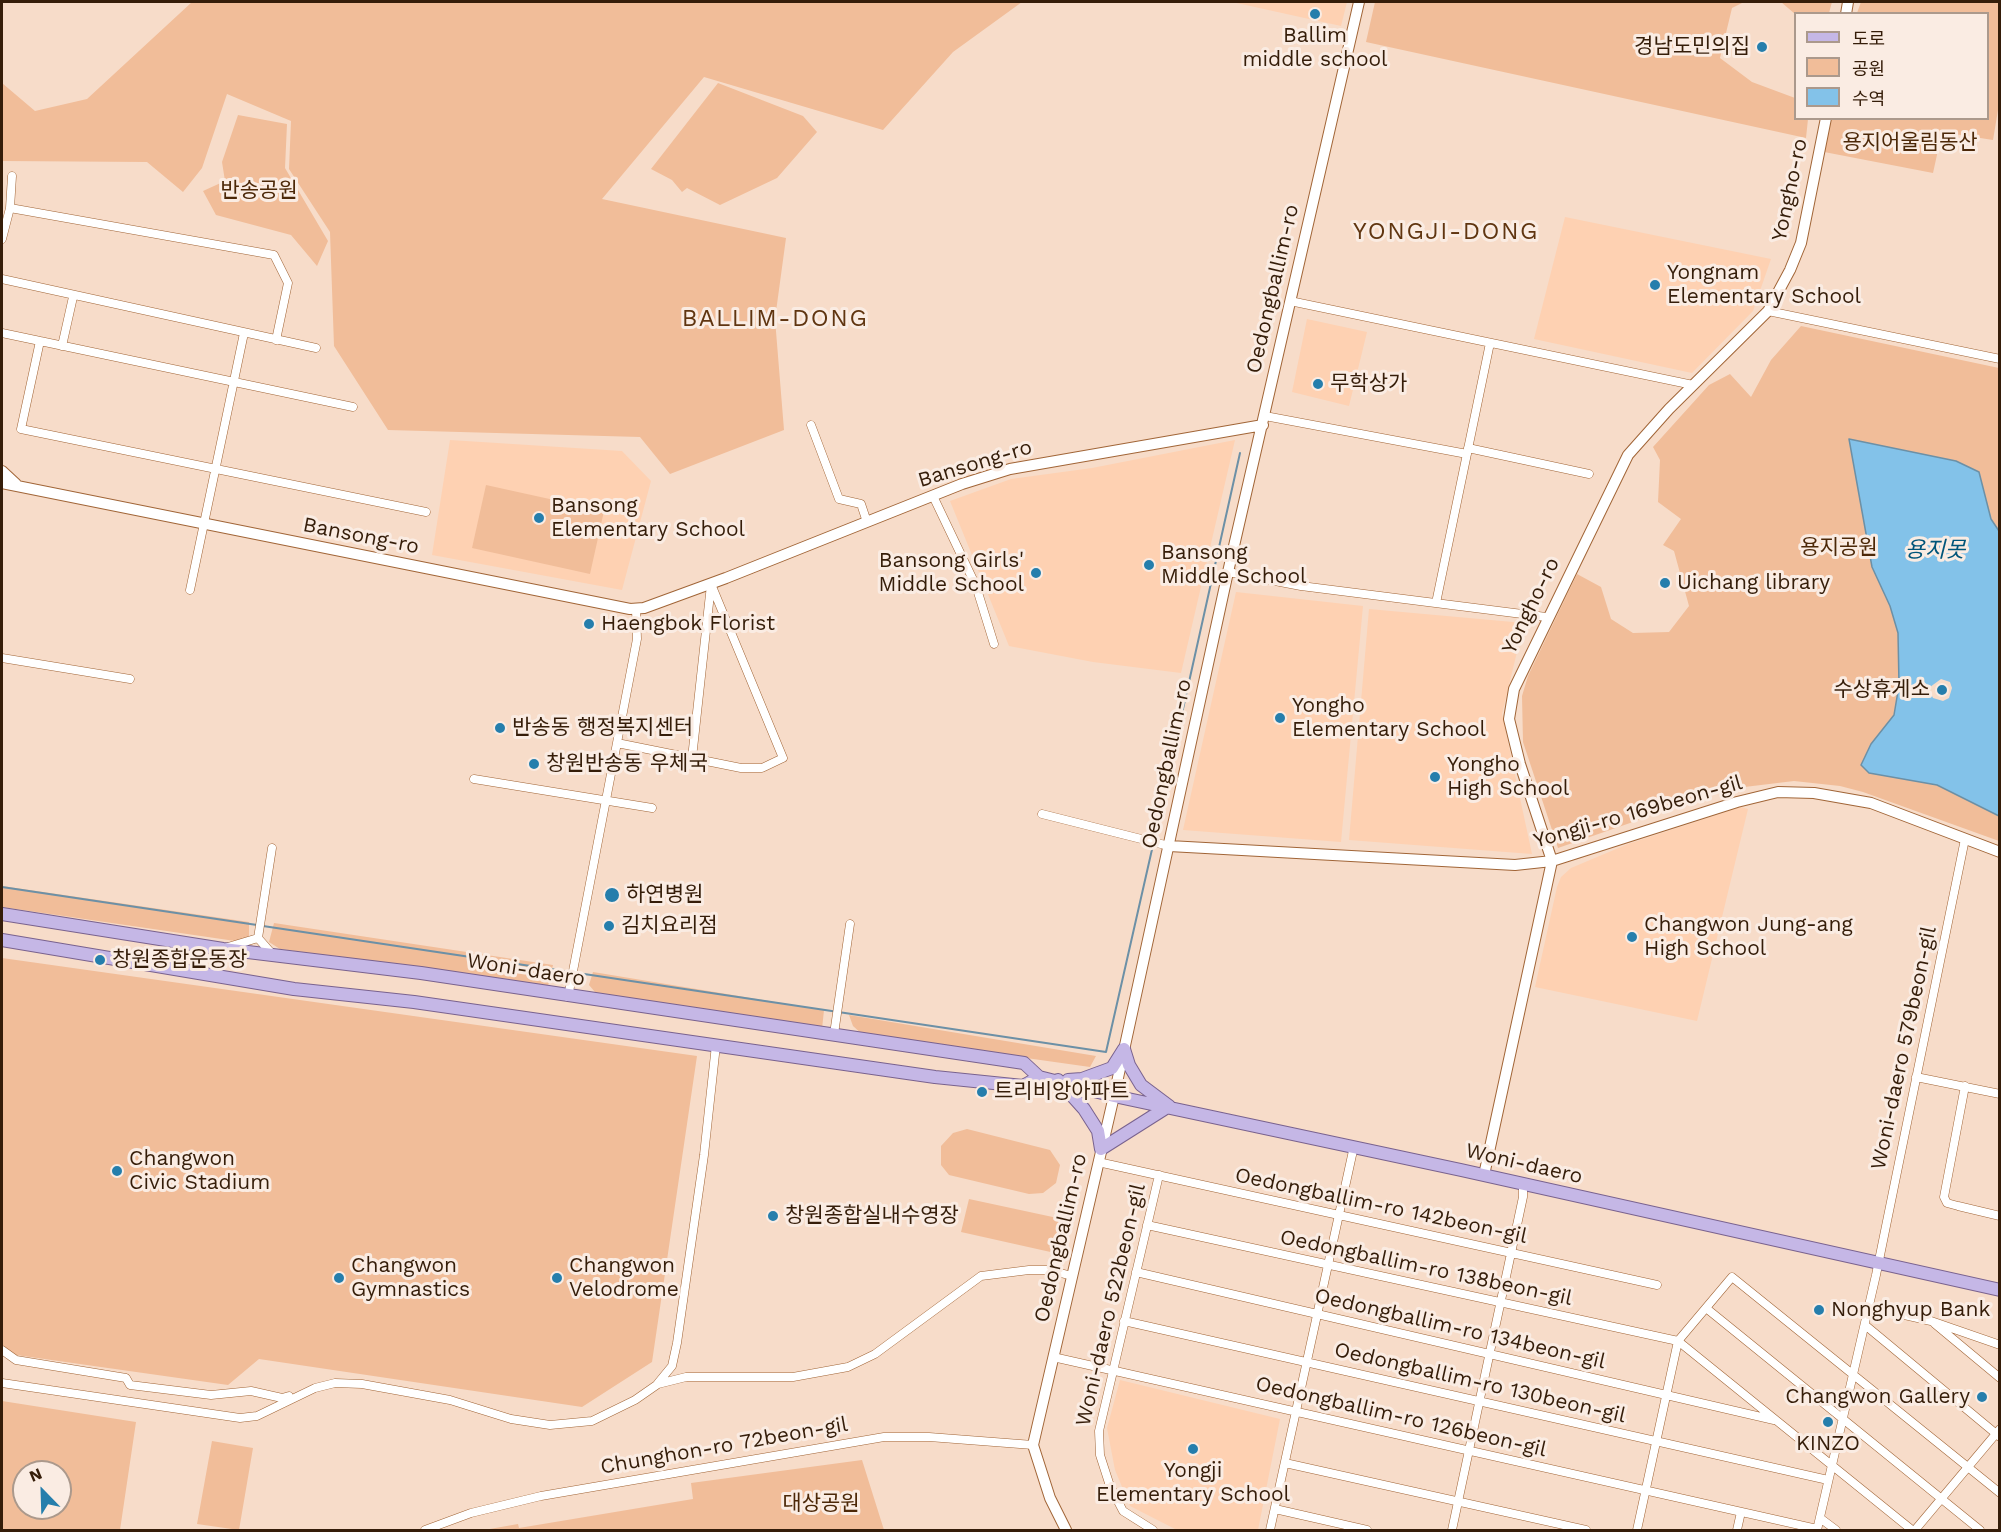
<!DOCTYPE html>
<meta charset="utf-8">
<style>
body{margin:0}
#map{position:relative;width:2001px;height:1532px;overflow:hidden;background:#f7dcc9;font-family:"Work Sans","Noto Sans KR",sans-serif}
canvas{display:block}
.frame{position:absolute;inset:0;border:3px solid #351d09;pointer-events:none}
.legend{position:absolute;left:1794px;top:12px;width:195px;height:108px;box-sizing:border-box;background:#faece3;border:2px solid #ab998c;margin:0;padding:8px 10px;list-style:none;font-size:18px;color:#351d09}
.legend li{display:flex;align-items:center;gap:12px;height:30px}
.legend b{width:30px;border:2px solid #ab998c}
.north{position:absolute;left:12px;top:1460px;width:60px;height:60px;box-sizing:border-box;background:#faece3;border:2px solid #ab998c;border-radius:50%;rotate:337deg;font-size:16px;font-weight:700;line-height:24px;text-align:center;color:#351d09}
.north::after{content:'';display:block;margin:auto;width:21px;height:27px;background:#257eac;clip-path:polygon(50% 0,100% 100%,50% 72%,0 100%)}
</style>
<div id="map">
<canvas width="2001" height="1532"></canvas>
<div class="frame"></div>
<ul class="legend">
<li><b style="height:8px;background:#c5b7e6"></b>도로</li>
<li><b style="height:16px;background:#f1bd99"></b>공원</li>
<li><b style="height:16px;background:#83c2e9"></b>수역</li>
</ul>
<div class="north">N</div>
</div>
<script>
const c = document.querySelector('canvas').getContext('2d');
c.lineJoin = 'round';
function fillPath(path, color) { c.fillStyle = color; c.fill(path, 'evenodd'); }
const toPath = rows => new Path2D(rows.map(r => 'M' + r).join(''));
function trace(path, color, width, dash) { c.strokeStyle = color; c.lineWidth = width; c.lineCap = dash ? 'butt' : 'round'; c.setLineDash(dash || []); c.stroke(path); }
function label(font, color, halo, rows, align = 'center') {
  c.font = font + ' "Work Sans","Noto Sans KR",sans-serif'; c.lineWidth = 6; c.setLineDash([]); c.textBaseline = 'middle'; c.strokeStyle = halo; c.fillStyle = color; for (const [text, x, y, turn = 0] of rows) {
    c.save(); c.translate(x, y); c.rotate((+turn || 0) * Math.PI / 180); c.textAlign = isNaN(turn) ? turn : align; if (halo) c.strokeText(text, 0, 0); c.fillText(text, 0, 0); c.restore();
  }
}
fillPath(toPath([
 [1232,2,1347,2,1341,26],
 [1565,217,1771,259,1753,311,1692,373,1534,339],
 [1307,319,1367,332,1349,406,1292,392],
 [450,440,622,451,651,481,622,590,432,555],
 [1235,440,1181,673,1093,662,1009,646,950,501,1011,479,1092,468],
 [1236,592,1363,606,1341,842,1183,830],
 [1369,609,1524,623,1502,714,1532,854,1349,840],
 [1741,807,1748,809,1697,1021,1535,987,1557,887,1561,877,1571,868,1628,844],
 [1120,1380,1280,1419,1258,1530,1177,1530,1130,1506,1115,1470,1107,1428]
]), '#fed1b2');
fillPath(toPath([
 [192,2,1022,2,953,52,883,130,704,77,602,199,786,238,775,319,784,430,670,474,640,437,388,430,334,346,330,232,289,169,291,121,227,94,202,168,183,192,147,162,2,161,2,83,35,111,87,99],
 [1375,2,1744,2,1732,8,1720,58,1752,82,1795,98,1796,118,1808,119,1806,138,1366,42],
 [1781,2,1832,2,1829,13,1795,14],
 [1861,2,1999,2,1999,104,1993,140,1942,132,1933,173,1819,151,1828,119,1988,118,1988,14,1857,13],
 [718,83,803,116,817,132,777,178,720,205,687,188,682,192,672,180,651,169],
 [238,115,287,124,285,168,328,241,317,266,291,235,216,215,203,191,225,181,222,162],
 [1801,326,1999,368,1999,841,1863,792,1840,786,1794,781,1728,789,1558,848,1523,742,1522,696,1528,676,1577,574,1601,587,1611,619,1633,633,1669,632,1689,606,1674,551,1663,545,1681,519,1658,502,1660,460,1653,447,1709,385,1730,374,1751,397,1771,360],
 [486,485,604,511,590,574,472,548],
 [2,886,249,922,249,936,242,942,2,907],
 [274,923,553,965,548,986,280,949,269,942],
 [2,958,697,1056,652,1362,582,1407,259,1359,228,1385,2,1353],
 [593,972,824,1010,822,1029,600,998,589,985],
 [849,1015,1096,1056,1090,1067,863,1035,853,1026],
 [967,1129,1050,1150,1060,1165,1056,1183,1043,1193,1029,1194,949,1175,941,1165,941,1146,953,1133],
 [969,1199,1062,1219,1055,1253,961,1232],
 [2,1401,136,1422,120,1530,2,1530],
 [24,1472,60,1472,60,1508,24,1508],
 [212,1441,253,1448,239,1530,197,1524],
 [862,1460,884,1530,484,1530,518,1524,519,1528,693,1499,691,1483]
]), '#f1bd99');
const water = toPath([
 [1849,439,1956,461,1979,472,1991,519,1999,531,1999,816,1937,785,1869,773,1861,765,1871,744,1894,715,1899,685,1898,633,1890,606,1872,567,1849,439]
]);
fillPath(water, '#83c2e9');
trace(water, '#6c90a6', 1.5);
fillPath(toPath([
 [1941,679,1950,682,1952,688,1949,698,1943,701,1933,698,1930,692,1898,690,1899,685,1930,687]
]), '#f7dcc9');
trace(toPath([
 [1154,839,1240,453],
 [2,887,257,925],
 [263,926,1106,1052,1153,845]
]), '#6c90a6', 2);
const street = toPath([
 [12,176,10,208,274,255,288,283,276,340],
 [2,239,10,208],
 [2,279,316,348],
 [1290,301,1693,385],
 [1768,311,2000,359],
 [2,333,353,407],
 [40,341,21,429,426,512],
 [62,346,73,297],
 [1265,416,1467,454],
 [811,425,839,499,861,504,867,522],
 [1468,448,1589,474],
 [933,496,976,586,994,644],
 [1228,572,1301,586,1546,617],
 [190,590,244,333],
 [1436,603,1490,343],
 [2,658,130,679],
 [617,743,741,768,762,768,783,758,711,584],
 [692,758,711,585],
 [474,779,652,808],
 [1042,814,1169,846],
 [272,848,258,938,272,954],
 [228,947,258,938],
 [568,997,637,639,636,609],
 [834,1034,850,924],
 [1916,1077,2000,1094],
 [1965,1086,1944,1197,1947,1203,1958,1206,2000,1216],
 [1098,1162,1657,1285],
 [1147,1225,1678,1341,1912,1530],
 [1136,1272,1774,1420],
 [1869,1307,1931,1321,2000,1345],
 [1706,1308,1980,1530],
 [1124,1321,1828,1480],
 [1935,1324,2000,1378],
 [1865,1325,2000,1437],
 [2,1350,16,1360,126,1378,130,1385,211,1395,251,1391,282,1398,289,1396],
 [1053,1357,1817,1529],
 [2,1383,240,1418,257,1416,315,1388,335,1383,362,1384,450,1400,511,1419,550,1425,592,1421,635,1400,658,1384,686,1377,793,1377,848,1367,875,1354,981,1276,1029,1270,1049,1270,1072,1276],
 [658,1383,672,1366,677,1343,704,1155,716,1045],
 [1285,1463,1586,1530],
 [1275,1509,1367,1530],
 [1820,1518,1836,1530],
 [425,1530,471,1513,541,1496,884,1437,929,1437,1033,1445],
 [1153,1530,1123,1511,1110,1486,1100,1455,1099,1431,1159,1175],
 [1270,1530,1354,1146],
 [1452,1530,1523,1197,1523,1183],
 [1637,1530,1678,1341,1732,1277,2000,1493],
 [1737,1530,1741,1512],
 [1817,1530,1876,1275,1965,839],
 [1915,1530,2000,1429]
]);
const secondary = toPath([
 [1846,14,1848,2],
 [2,471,16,484],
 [2,483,630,609,644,608,726,578,962,484,1010,469,1263,425],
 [1169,846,1515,865,1552,861,1737,802,1778,792,1814,793,1871,803,2000,852],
 [1484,1175,1552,861,1520,764,1509,719,1514,689,1628,455,1669,409,1768,311,1790,270,1801,243,1826,118],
 [1066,1530,1050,1498,1033,1445,1114,1096,1228,572,1359,2]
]);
const primary = toPath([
 [2,914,223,949,421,973,1024,1063,1039,1077,1114,1096,1461,1170,2000,1290],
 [2,940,294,989,414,1002,935,1077,1023,1086,1039,1077],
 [1058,1080,1084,1109,1098,1131,1101,1149,1169,1106,1141,1085,1129,1065,1124,1049],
 [1068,1080,1082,1079,1112,1068,1124,1049]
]);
trace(street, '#a16537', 9);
trace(secondary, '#a16537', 12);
trace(primary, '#79628e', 14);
trace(street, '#fff', 8);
trace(secondary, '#fff', 10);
trace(primary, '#c5b7e6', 12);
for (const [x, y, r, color] of [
 [1315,14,6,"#257eac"],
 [1762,47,6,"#257eac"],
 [1655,285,6,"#257eac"],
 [1318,384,6,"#257eac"],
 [539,518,6,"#257eac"],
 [1149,565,6,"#257eac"],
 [1036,573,6,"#257eac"],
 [1665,583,6,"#257eac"],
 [589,624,6,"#257eac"],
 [1942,690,6,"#257eac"],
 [1280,718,6,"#257eac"],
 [500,728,6,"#257eac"],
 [534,764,6,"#257eac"],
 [1435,777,6,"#257eac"],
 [612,895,8,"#257eac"],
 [609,926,6,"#257eac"],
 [1632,937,6,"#257eac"],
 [100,960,6,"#257eac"],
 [982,1092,6,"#257eac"],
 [117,1171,6,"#257eac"],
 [773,1216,6,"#257eac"],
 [339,1278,6,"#257eac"],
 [557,1278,6,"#257eac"],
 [1819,1310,6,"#257eac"],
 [1982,1397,6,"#257eac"],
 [1828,1422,6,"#257eac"],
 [1193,1449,6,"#257eac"]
]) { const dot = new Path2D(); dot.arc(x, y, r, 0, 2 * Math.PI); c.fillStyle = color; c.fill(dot); trace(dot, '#faece3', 2); }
label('21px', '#351d09', '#faece3', [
 ["Ballim",1315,36,"center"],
 ["middle school",1315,60,"center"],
 ["경남도민의집",1750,47,"right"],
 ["Yongnam",1667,273],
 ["Elementary School",1667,297],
 ["무학상가",1330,384],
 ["Bansong",551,506],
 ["Elementary School",551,530],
 ["Bansong",1161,553],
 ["Middle School",1161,577],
 ["Bansong Girls'",1024,561,"right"],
 ["Middle School",1024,585,"right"],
 ["Uichang library",1677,583],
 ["Haengbok Florist",601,624],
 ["수상휴게소",1930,690,"right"],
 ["Yongho",1292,706],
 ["Elementary School",1292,730],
 ["반송동 행정복지센터",512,728],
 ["창원반송동 우체국",546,764],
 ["Yongho",1447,765],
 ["High School",1447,789],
 ["하연병원",626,895],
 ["Changwon Jung-ang",1644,925],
 ["High School",1644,949],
 ["김치요리점",621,926],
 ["창원종합운동장",112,960],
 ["트리비앙아파트",994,1092],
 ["Changwon",129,1159],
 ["Civic Stadium",129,1183],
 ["창원종합실내수영장",785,1216],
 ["Changwon",351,1266],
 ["Gymnastics",351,1290],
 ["Changwon",569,1266],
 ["Velodrome",569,1290],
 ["Nonghyup Bank",1831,1310],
 ["Changwon Gallery",1970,1397,"right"],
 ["KINZO",1828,1444,"center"],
 ["Yongji",1193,1471,"center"],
 ["Elementary School",1193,1495,"center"]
], 'left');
label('21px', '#4c2808', '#faece3', [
 ["용지어울림동산",1910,143],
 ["반송공원",259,191],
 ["용지공원",1839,548],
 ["대상공원",821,1504]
]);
label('21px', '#351d09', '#faece3', [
 ["Yongho-ro",1790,190,-78],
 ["Oedongballim-ro",1273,289,-77],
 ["Bansong-ro",975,464,-17],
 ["Bansong-ro",361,536,11],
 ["Yongho-ro",1531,606,-64],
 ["Oedongballim-ro",1167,764,-78],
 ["Yongji-ro 169beon-gil",1638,812,-16],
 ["Woni-daero",526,970,9],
 ["Woni-daero 579beon-gil",1904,1048,-78],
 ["Woni-daero",1524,1164,13],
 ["Oedongballim-ro 142beon-gil",1381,1206,12],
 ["Oedongballim-ro",1061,1238,-77],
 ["Oedongballim-ro 138beon-gil",1426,1268,12],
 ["Woni-daero 522beon-gil",1111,1305,-77],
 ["Oedongballim-ro 134beon-gil",1460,1329,13],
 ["Oedongballim-ro 130beon-gil",1480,1383,13],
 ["Oedongballim-ro 126beon-gil",1401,1417,13],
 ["Chunghon-ro 72beon-gil",724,1446,-10]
]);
label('italic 22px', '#00557a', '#faece3', [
 ["용지못",1935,551]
]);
c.letterSpacing = '1.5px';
label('24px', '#603510', '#faece3', [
 ["YONGJI-DONG",1446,232],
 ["BALLIM-DONG",775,319]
]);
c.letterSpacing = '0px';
</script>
